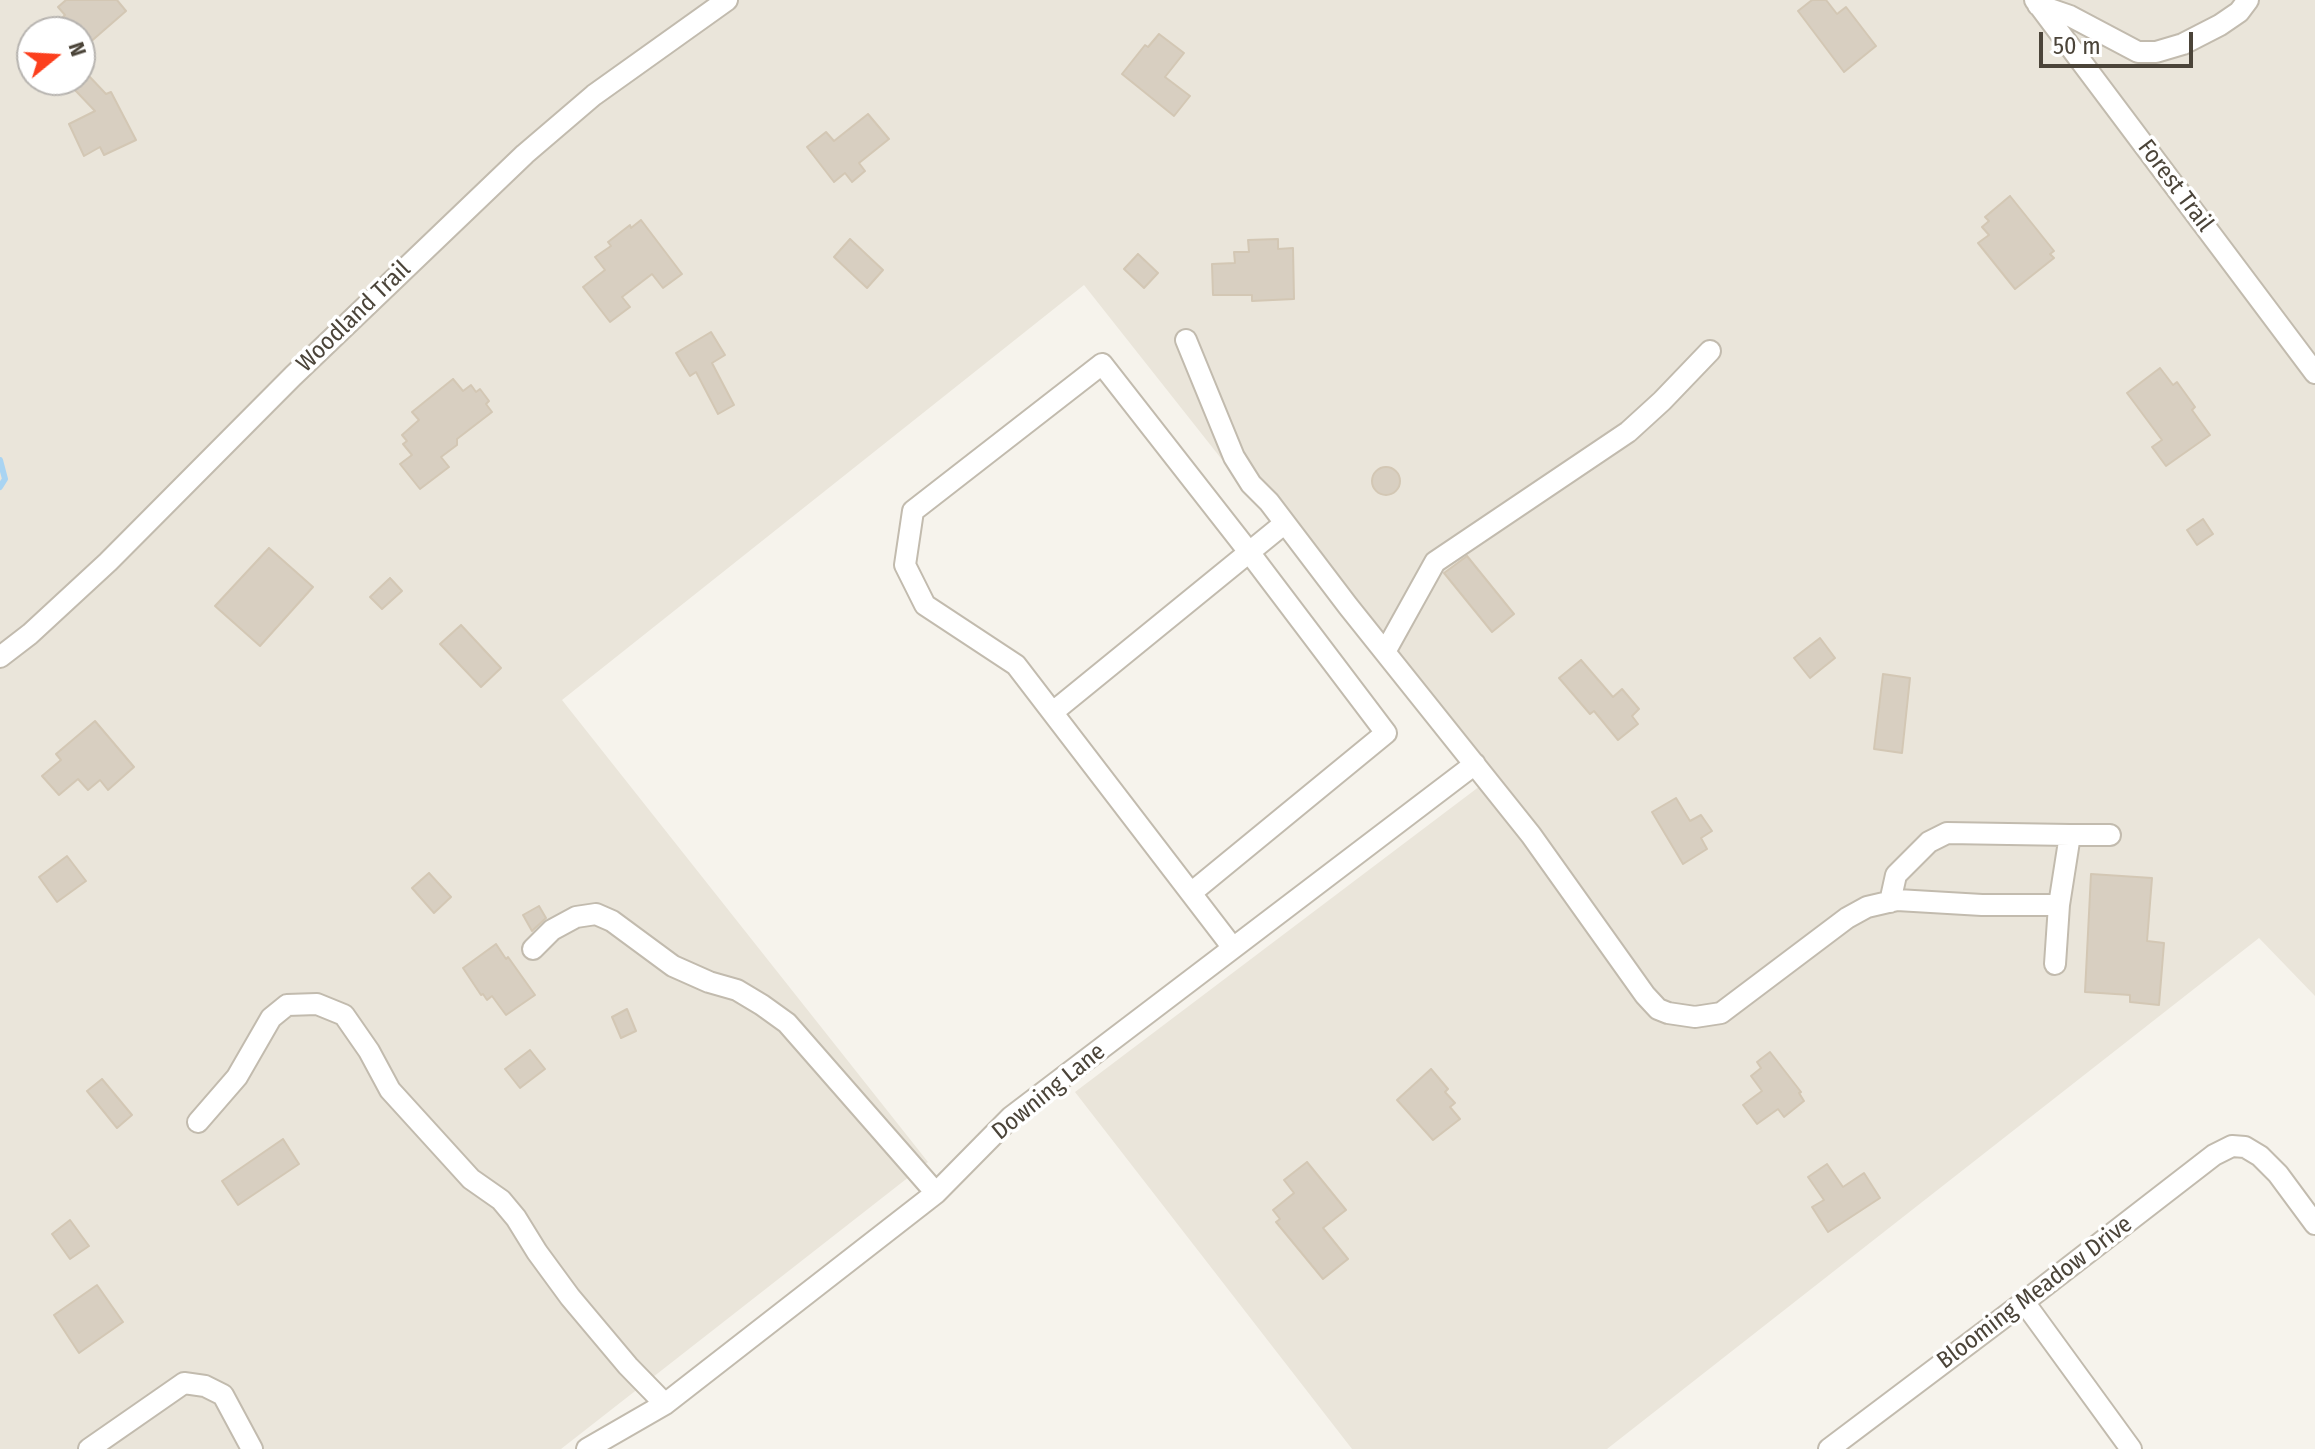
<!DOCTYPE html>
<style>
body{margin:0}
#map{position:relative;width:2315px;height:1449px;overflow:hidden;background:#f6f3ec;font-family:"Fira Sans Condensed",sans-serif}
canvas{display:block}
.north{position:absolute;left:16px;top:16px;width:80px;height:80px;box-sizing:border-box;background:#fff;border:2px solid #b7b4b0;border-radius:50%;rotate:72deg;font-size:22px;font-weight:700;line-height:32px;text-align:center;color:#4b4439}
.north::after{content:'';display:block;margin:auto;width:28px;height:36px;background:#fc3f1d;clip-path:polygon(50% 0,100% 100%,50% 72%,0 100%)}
.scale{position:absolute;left:2039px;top:32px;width:154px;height:36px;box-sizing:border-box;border:4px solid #4b4439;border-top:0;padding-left:10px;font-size:24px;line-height:28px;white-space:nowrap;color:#4b4439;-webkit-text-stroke:6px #fff;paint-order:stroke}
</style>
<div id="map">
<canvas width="2315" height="1449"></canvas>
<div class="north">N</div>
<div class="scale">50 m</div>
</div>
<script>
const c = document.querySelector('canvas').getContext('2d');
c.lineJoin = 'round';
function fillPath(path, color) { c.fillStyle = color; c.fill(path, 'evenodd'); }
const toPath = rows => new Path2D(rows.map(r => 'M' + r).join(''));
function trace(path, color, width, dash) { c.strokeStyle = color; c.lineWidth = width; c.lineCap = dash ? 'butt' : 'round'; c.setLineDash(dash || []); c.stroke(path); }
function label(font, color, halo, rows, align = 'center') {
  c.font = font + ' "Fira Sans Condensed",sans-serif'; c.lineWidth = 7; c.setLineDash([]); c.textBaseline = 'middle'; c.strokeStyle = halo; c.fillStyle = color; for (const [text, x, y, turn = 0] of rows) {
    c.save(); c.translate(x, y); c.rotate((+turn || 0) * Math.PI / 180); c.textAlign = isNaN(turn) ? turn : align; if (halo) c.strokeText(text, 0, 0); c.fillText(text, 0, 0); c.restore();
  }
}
fillPath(toPath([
 [0,0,2315,0,2315,996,2259,938,1607,1449,1352,1449,1075,1092,1480,786,1084,285,562,700,928,1162,561,1449,0,1449],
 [32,32,80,32,80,80,32,80]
]), '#eae5da');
trace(toPath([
 [0,460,5,479,0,487]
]), '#a9d4f2', 6);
const building = toPath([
 [66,0,117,0,126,11,80,51,80,32,65,32,57,23,65,15,58,7,66,0],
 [1812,0,1826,0,1837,14,1846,7,1876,46,1844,72,1798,11,1812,0],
 [1159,34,1184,53,1165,77,1190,96,1174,116,1122,74,1145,45,1148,47,1159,34],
 [88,75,106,94,111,92,136,140,104,155,100,147,84,156,69,124,95,111,74,89,88,75],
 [868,114,889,139,859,163,865,171,852,182,845,173,834,182,807,147,826,132,834,141,868,114],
 [2010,196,2054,251,2050,254,2054,258,2015,289,1978,243,1989,235,1982,227,1989,221,1985,217,2010,196],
 [641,220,682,274,663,288,652,274,622,297,630,307,610,322,583,287,605,270,595,257,611,246,608,242,630,225,631,228,641,220],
 [850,239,883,270,867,288,834,257,850,239],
 [1278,239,1278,249,1293,248,1294,299,1252,301,1252,295,1213,295,1212,264,1235,263,1234,252,1249,252,1248,240,1278,239],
 [1138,254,1158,273,1144,288,1124,269,1138,254],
 [711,332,725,355,712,363,734,405,718,414,696,372,690,376,676,353,711,332],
 [2160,368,2173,385,2177,382,2195,407,2192,410,2210,435,2166,466,2152,447,2162,440,2127,393,2160,368],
 [453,379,463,391,471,385,476,392,480,389,489,401,486,404,492,412,457,439,457,445,441,457,449,467,420,489,400,464,412,455,403,444,407,441,402,435,419,420,412,412,453,379],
 '1372 481a14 14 0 1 1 28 0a14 14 0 1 1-28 0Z',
 [2203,519,2213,534,2197,545,2187,530,2203,519],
 [269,548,313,587,260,646,215,606,269,548],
 [1467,556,1514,614,1492,632,1444,573,1467,556],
 [390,578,402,591,382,609,370,597,390,578],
 [461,625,501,668,481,687,440,644,461,625],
 [1820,638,1835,658,1810,678,1794,658,1820,638],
 [1581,660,1613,697,1622,689,1639,709,1632,716,1638,724,1618,740,1594,711,1590,714,1559,678,1581,660],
 [1883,674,1910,678,1902,753,1874,749,1883,674],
 [95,721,134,767,108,790,100,780,88,790,78,779,59,795,42,776,61,760,56,754,95,721],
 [1676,798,1690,821,1701,815,1712,831,1701,838,1707,849,1683,864,1652,812,1676,798],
 [67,856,86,881,57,902,39,877,67,856],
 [429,873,451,897,434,913,412,888,429,873],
 [2091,874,2152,878,2147,941,2164,943,2159,1005,2130,1002,2130,995,2085,992,2091,874],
 [539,906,546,918,532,931,523,915,539,906],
 [496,944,506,959,508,957,535,995,506,1015,492,996,487,1000,483,994,481,995,463,968,496,944],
 [627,1009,636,1031,621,1038,612,1017,627,1009],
 [530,1050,545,1069,520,1088,505,1069,530,1050],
 [1770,1052,1801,1092,1799,1093,1804,1101,1784,1117,1778,1109,1757,1124,1743,1105,1762,1091,1751,1076,1761,1068,1757,1062,1770,1052],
 [1431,1069,1448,1089,1445,1092,1455,1103,1450,1107,1460,1119,1433,1140,1397,1100,1431,1069],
 [102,1079,132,1115,117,1128,87,1091,102,1079],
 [283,1139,299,1164,238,1205,222,1181,283,1139],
 [1307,1162,1346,1210,1323,1228,1348,1259,1323,1279,1276,1222,1280,1219,1273,1210,1294,1193,1284,1180,1307,1162],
 [1827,1164,1843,1187,1864,1173,1880,1198,1828,1232,1812,1207,1824,1200,1808,1177,1827,1164],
 [70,1220,89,1246,70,1259,52,1234,70,1220],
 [97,1285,123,1322,79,1353,54,1315,97,1285]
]);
fillPath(building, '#d8cfc1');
trace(building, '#d3c7b4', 2);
const minor = toPath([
 [2035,0,2315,373],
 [2038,5,2070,16,2138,52,2156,52,2183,44,2220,25,2239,12,2248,0],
 [1186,340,1234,457,1251,484,1269,502,1348,606,1531,835,1645,995,1658,1009,1668,1013,1695,1017,1721,1013,1847,918,1867,907,1897,900,1982,905,2059,905,2070,835,1947,833,1929,842,1896,875,1890,902],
 [1385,652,1435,562,1628,432,1662,401,1710,351],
 [0,657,30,634,108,562,293,376,525,154,594,95,727,0],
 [1053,712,1285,523],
 [2070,835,2110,835],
 [1191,893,1386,733,1249,552,1102,364,913,511,905,565,925,605,1016,665,1233,948],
 [533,949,552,930,576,917,596,914,612,921,673,966,709,982,737,990,762,1005,787,1023,936,1193],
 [2055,964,2059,905],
 [198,1122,237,1077,271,1018,287,1005,317,1004,344,1015,369,1051,390,1090,471,1179,501,1200,516,1218,537,1252,570,1297,628,1366,665,1404],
 [2024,1302,2131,1449],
 [89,1449,184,1383,205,1386,223,1395,252,1449],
 [587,1449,665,1404,936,1193,1011,1117,1475,764],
 [1829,1449,2024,1302,2214,1155,2232,1146,2245,1147,2260,1156,2278,1174,2315,1224]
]);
trace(minor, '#c2bbae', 24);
trace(minor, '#fff', 20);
label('24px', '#4b4439', '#fff', [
 ["Forest Trail",2175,186,53],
 ["Woodland Trail",354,317,-44],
 ["Downing Lane",1049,1092,-39],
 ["Blooming Meadow Drive",2035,1293,-37]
]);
</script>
